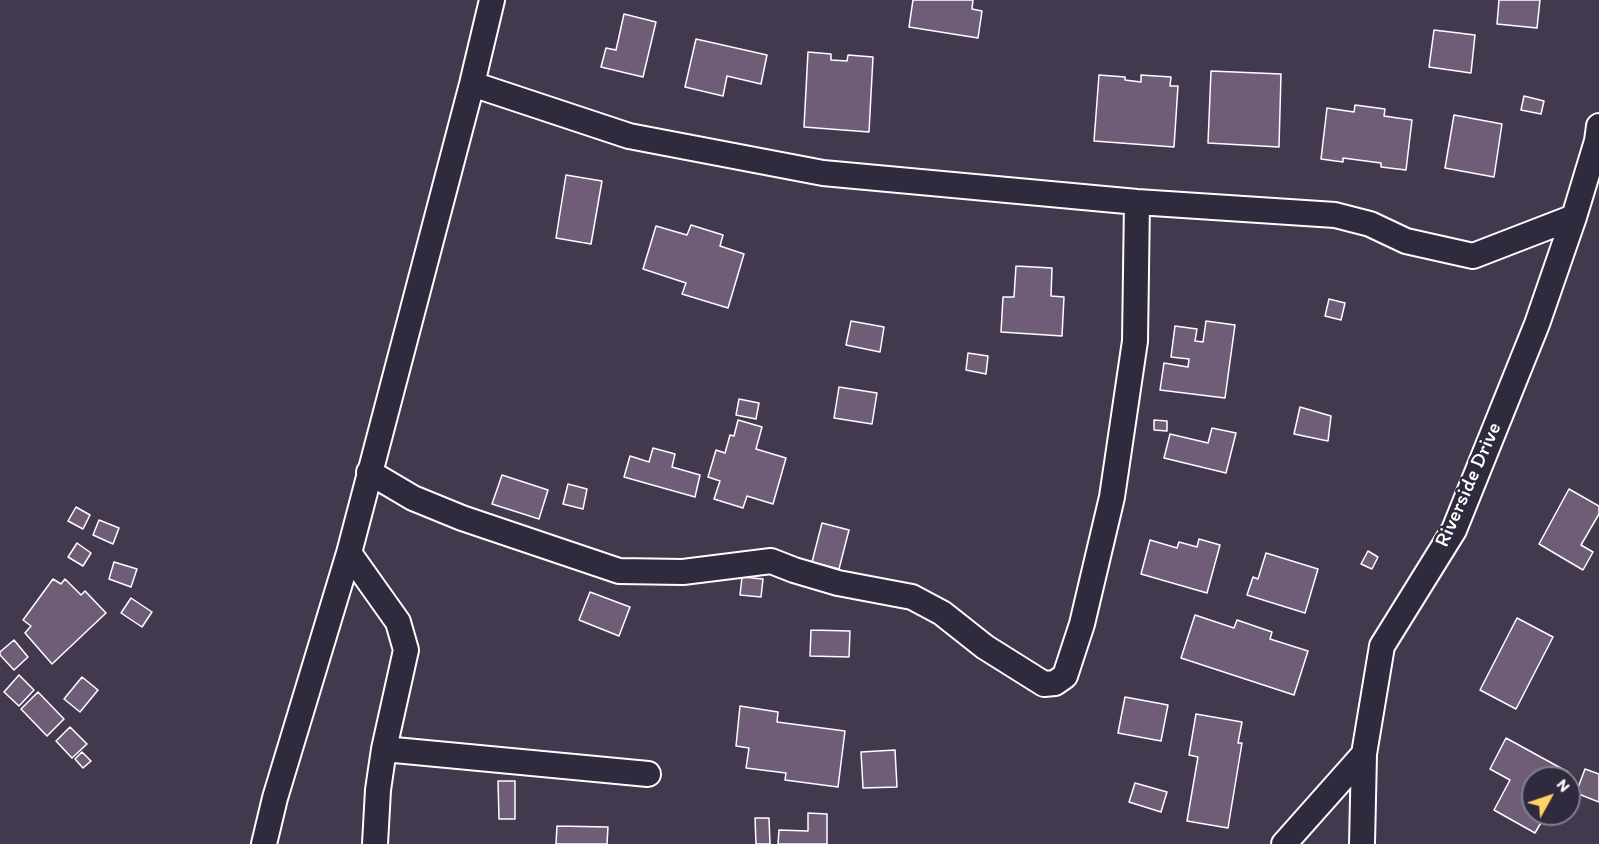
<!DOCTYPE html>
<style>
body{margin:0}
#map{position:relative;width:1599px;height:844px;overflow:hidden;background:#42394e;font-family:Itim,sans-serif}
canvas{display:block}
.north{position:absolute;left:1521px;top:766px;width:60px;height:60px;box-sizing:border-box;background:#2f2a3d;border:2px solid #827f8b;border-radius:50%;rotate:50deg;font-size:16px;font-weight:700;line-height:24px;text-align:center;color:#fff}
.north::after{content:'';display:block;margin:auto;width:21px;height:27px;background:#ffd166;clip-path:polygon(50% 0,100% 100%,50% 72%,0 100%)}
</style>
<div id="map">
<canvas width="1599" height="844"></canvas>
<div class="north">N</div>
</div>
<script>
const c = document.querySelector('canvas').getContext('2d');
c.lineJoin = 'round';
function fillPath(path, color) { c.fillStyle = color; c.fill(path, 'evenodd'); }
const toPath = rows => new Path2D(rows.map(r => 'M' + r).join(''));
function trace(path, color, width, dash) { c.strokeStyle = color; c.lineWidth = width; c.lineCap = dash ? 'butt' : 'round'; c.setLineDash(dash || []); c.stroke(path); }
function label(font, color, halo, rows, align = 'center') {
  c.font = font + ' Itim,sans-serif'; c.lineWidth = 5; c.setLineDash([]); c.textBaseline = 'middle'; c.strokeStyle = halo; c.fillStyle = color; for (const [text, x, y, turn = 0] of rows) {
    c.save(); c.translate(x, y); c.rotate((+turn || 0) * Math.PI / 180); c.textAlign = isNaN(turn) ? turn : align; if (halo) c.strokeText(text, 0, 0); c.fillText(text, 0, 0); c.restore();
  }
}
const building = toPath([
 [913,0,973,0,972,9,982,11,978,38,909,27,913,0],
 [1499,0,1540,0,1537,28,1497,24,1499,0],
 [624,14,656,22,643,77,601,67,606,48,616,50,624,14],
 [1434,30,1475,35,1471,73,1429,67,1434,30],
 [696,39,767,55,761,84,727,76,723,96,685,87,696,39],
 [808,52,831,54,831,60,847,61,848,55,873,57,869,132,804,127,808,52],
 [1211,71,1281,74,1279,147,1208,143,1211,71],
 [1099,75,1125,77,1125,80,1141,82,1141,75,1171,77,1170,86,1178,86,1174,147,1094,141,1099,75],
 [1524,96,1544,101,1541,114,1521,110,1524,96],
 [1355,105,1385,109,1384,116,1412,120,1406,170,1381,167,1381,163,1343,158,1343,162,1321,159,1327,108,1354,112,1355,105],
 [1454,115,1502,124,1494,177,1445,168,1454,115],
 [566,175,602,181,591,244,556,238,566,175],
 [691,225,723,235,720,246,744,254,728,308,682,294,686,283,643,269,656,226,687,235,691,225],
 [1016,266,1052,268,1051,296,1064,297,1062,336,1001,332,1003,297,1014,297,1016,266],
 [1329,299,1345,303,1341,320,1325,316,1329,299],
 [851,321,884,327,880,352,846,345,851,321],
 [1206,321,1235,325,1225,398,1160,390,1164,363,1188,367,1189,359,1171,357,1175,326,1197,329,1195,341,1203,342,1206,321],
 [968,353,988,356,986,374,966,370,968,353],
 [839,387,877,393,872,424,834,418,839,387],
 [739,399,759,403,756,419,736,415,739,399],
 [1300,407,1331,416,1328,441,1294,434,1300,407],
 [738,420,762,427,756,449,786,458,773,504,747,496,743,508,714,499,720,481,708,477,716,450,725,453,730,435,734,436,738,420],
 [1154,420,1167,421,1167,431,1154,430,1154,420],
 [1212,428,1236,433,1226,473,1164,458,1170,434,1208,443,1212,428],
 [653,448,675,454,672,467,700,475,695,497,624,477,630,456,649,462,653,448],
 [502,475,548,490,539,519,492,504,502,475],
 [568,484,587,489,583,509,563,504,568,484],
 [1569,489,1599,506,1599,514,1581,545,1593,552,1583,570,1539,544,1569,489],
 [76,507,90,515,83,529,68,521,76,507],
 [99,520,119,528,113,544,93,535,99,520],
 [822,523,849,530,839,569,812,562,822,523],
 [1199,539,1220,545,1207,593,1141,574,1150,540,1177,548,1179,542,1197,547,1199,539],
 [77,543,91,553,83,566,68,557,77,543],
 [1368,551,1378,557,1372,569,1361,564,1368,551],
 [1266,553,1318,569,1305,613,1247,595,1253,577,1258,579,1266,553],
 [114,562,137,569,131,587,109,579,114,562],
 [742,577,763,579,761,597,740,595,742,577],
 [53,579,61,584,65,579,81,595,85,591,106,613,52,664,25,633,31,626,23,620,53,579],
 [590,592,630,607,619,636,579,620,590,592],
 [131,598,152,612,142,627,121,613,131,598],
 [1195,615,1234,628,1237,620,1272,632,1270,639,1308,651,1294,695,1181,658,1195,615],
 [1517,618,1553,637,1516,709,1480,690,1517,618],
 [811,630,850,631,849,657,810,656,811,630],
 [14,640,28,657,14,670,0,655,0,652,14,640],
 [19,675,34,690,19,706,4,692,19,675],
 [82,677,98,690,80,712,64,699,82,677],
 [38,692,64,719,47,736,21,709,38,692],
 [1125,697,1168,705,1161,741,1118,733,1125,697],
 [740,706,778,712,777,722,845,731,838,787,785,780,786,773,746,768,749,748,736,746,740,706],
 [1196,714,1242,722,1238,743,1242,743,1228,828,1187,821,1198,757,1189,755,1196,714],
 [70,727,87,744,72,758,56,741,70,727],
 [1506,738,1568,772,1565,778,1533,778,1533,814,1546,814,1535,833,1494,810,1510,780,1490,769,1506,738],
 [895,750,897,787,863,788,861,752,895,750],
 [82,752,91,761,83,768,75,759,82,752],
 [1585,769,1599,774,1599,802,1576,793,1585,769],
 [498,781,515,781,515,819,499,819,498,781],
 [1135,783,1167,792,1161,812,1129,802,1135,783],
 [808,813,827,814,827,844,778,844,779,830,808,831,808,813],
 [755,818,769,818,770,844,756,844,755,818],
 [557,826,608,827,607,844,556,844,557,826]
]);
fillPath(building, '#6f5d77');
trace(building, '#fff', 1.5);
const minor = toPath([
 [472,84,629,136,823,173,1137,202,1335,215,1370,224,1406,241,1473,256,1574,217],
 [369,472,413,498,462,518,619,571,683,572,771,561,794,570,838,583,912,597,942,613,985,647,1044,684,1055,683,1065,676,1082,624,1112,497,1135,341,1137,202],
 [349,553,398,622,406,650,384,749],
 [264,844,275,798,349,553,472,84,492,0],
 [375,844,378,790,384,749,648,774],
 [1284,844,1364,754],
 [1362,844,1364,754,1382,646,1454,530,1537,324,1574,217,1597,141,1599,126]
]);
trace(minor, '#fff', 28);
trace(minor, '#2f2a3d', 24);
label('21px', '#fff', '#2f2a3d', [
 ["Riverside Drive",1469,485,-66]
]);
</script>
